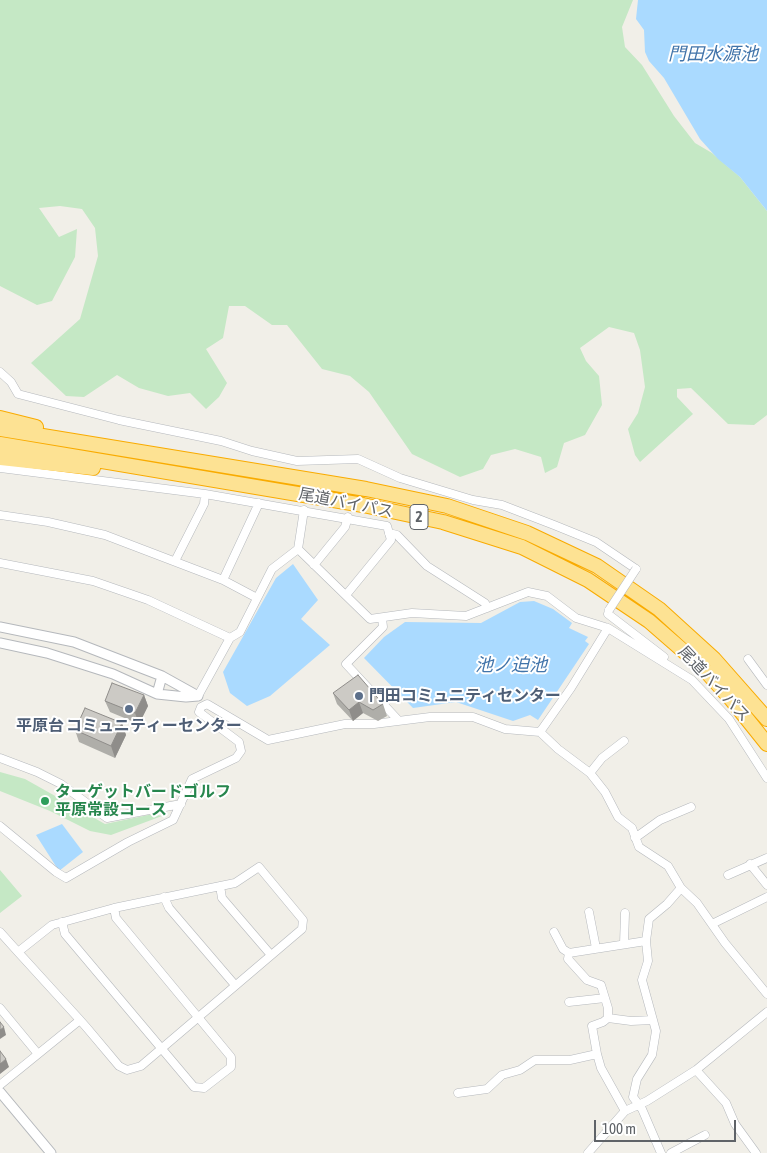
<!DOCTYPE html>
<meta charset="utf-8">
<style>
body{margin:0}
#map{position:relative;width:767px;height:1153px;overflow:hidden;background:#f1efe8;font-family:"Asap Condensed",sans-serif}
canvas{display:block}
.scale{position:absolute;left:594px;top:1120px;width:142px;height:22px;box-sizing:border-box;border:2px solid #5f6368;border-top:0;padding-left:6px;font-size:15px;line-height:18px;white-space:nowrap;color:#5f6368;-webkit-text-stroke:4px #fff;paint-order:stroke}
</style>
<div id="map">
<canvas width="767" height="1153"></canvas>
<div class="scale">100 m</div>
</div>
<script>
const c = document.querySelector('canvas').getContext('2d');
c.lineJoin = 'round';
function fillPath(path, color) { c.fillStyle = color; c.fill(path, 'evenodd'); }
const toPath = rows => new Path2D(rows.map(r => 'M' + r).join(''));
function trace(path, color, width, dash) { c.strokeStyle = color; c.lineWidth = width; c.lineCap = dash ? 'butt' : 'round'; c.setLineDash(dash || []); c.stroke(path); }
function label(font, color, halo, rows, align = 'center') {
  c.font = font + ' "Asap Condensed","Noto Sans JP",sans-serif'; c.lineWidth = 4; c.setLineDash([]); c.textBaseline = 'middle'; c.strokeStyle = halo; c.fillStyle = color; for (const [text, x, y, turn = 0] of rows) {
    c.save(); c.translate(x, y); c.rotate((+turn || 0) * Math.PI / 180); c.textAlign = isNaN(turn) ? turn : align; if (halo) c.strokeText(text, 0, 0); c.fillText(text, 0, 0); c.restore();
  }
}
fillPath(toPath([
 [0,0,633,0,622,27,625,47,642,65,674,116,695,143,712,153,740,177,767,211,767,415,754,425,728,424,691,388,677,389,677,397,693,414,640,462,635,455,628,429,638,413,645,387,640,350,634,333,609,327,580,348,586,361,599,376,602,405,585,435,564,443,557,467,545,473,541,457,515,449,491,455,483,469,460,477,412,454,369,392,350,376,322,369,287,325,272,325,245,306,229,306,223,338,206,349,227,383,219,397,206,409,190,393,168,396,139,388,117,375,84,397,66,396,31,363,80,319,98,256,95,228,82,209,60,206,39,208,59,237,77,229,75,257,52,301,37,305,0,286],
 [0,772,25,779,105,824,153,814,162,816,111,835,90,831,50,811,0,791],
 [0,870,22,896,0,913]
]), '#c5e8c5');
fillPath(toPath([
 [638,0,767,0,767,211,740,177,718,159,700,139,664,78,649,61,645,52,644,30,636,19],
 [293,564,318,600,301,619,330,645,270,696,247,706,230,693,223,672,276,578],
 [534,601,553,609,572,623,569,628,588,637,585,641,589,644,538,720,530,715,513,721,456,702,413,708,364,658,384,637,405,622,481,623,520,602],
 [62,824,83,852,59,871,36,835]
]), '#aadaff');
const minor = toPath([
 [0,372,11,382,18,394,119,420,221,441,252,451,297,461,358,459,400,478,473,500,502,505,554,525,596,542,636,569],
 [0,468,205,494,387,526,391,540,346,595],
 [0,515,48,522,105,535,223,580,257,598],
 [389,533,397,535,427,566,485,603,487,608],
 [298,549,370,619,412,613,466,616,528,592,547,596,576,618,608,628,692,680,729,719,767,778],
 [175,561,204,504,205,494],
 [0,563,93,581,148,600,230,638],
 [314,565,345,527,348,517],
 [223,580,259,503],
 [609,610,608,614,664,657],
 [382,618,383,627,346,664,398,720],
 [748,659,767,685],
 [198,696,230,638,240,632,272,569,298,549,304,510],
 [540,732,571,688,608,628],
 [0,758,37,772,61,784,107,818,181,804],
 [590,773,602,758,624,741],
 [0,826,56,872,66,878,128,842,173,820,192,779,236,758,241,751,239,742,199,712,201,707,207,704,268,740,345,724,374,724,430,717,473,717,505,729,540,732,558,749,590,773,605,792,618,817,632,828,639,847,668,866,681,888,697,903,725,943,767,994],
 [635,838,660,820,691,807],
 [750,864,767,885],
 [728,875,767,858],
 [220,886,222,898,271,955],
 [164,897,169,908,235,985],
 [589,912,596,948],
 [62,922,65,934,194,1087,204,1088,231,1067,231,1057,116,918,114,908],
 [712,924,767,897],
 [0,932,18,952,80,1020,87,1028,119,1066,127,1070,141,1066,302,929,303,920,259,867,235,883,114,908,52,925,18,952],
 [554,932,563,949,569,953],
 [624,944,625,913],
 [569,1002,605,998],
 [0,1008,38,1054],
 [608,1018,631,1021,653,1020],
 [597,1054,592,1026,603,1022,608,1018,608,1008,601,985,587,980,568,959,569,953,646,941],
 [696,1070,726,1103,735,1124,756,1153],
 [0,1085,80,1020],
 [458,1093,487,1089,502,1075,520,1070,535,1060,570,1060,597,1054,601,1068,625,1111],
 [588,1153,625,1111,647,1101,696,1070,767,1012],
 [661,1153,642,1109,633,1097,637,1079,652,1055,656,1031,642,980,648,961,646,941,649,919,667,904,681,888],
 [671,1153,705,1135]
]);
const tertiary = toPath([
 [0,627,74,642,162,676,198,696],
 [0,643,47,653,113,674,157,694,186,697,198,696],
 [157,694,162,676],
 [0,1092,51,1153]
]);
const motorway = toPath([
 [0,418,36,427],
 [0,429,366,489,447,506,527,533,597,566,659,609,714,659,767,719],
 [0,444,363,505,443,522,522,547,588,580,649,621,703,668,731,699,767,744],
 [0,458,93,468]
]);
trace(minor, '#b5b8bc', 9);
trace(tertiary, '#b5b8bc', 11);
trace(motorway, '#f9ab00', 16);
trace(minor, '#fff', 8);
trace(tertiary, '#fff', 9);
trace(motorway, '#fde293', 14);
const minorBridge = toPath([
 [609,610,636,569]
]);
trace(minorBridge, '#b5b8bc', 9, []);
trace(minorBridge, '#fff', 8);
fillPath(toPath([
 [333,693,383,704,387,716,378,721,363,713,353,721,337,704],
 [144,695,148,706,139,724,110,712,105,701],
 [122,723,126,735,115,758,79,742,75,730]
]), '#afaea9');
fillPath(toPath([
 [144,695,148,706,139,724,135,713],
 [359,702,363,713,353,721,349,710],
 [122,723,126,735,115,758,111,746],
 [4,1027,6,1035,0,1039,0,1030],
 [6,1059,9,1067,0,1074,0,1064]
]), '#8f8d8a');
const building = toPath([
 [358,675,383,704,373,710,359,702,349,710,333,693,358,675],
 [112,683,144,695,135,713,105,701,112,683],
 [85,708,122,723,111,746,75,730,85,708],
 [0,1022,4,1027,0,1030,0,1022],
 [0,1051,6,1059,0,1064,0,1051]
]);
fillPath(building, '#cccac5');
trace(building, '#8f8d8a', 1);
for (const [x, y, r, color] of [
 [359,696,5,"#5c6f8a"],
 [129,709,5,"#5c6f8a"],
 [45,801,5,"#2e9e5b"]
]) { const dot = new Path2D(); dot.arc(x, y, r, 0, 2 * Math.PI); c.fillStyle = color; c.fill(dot); trace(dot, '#fff', 2); }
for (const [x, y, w] of [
 [419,517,18]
]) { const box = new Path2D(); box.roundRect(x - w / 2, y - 12.5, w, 25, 4); c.fillStyle = '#fff'; c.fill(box); trace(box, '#5f6368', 1); }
label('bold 15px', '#5f6368', null, [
 ["2",419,517]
]);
label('16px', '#5f6368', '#fff', [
 ["尾道バイパス",346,503,11],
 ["尾道バイパス",714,684,47]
]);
label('bold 16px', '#4e5e75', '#fff', [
 ["門田コミュニティセンター",369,696],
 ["平原台 コミュニティーセンター",129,726,"center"]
], 'left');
label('bold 16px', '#27864d', '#fff', [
 ["ターゲットバードゴルフ",55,792],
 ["平原常設コース",55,810]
], 'left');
label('italic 18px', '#4174aa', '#fff', [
 ["門田水源池",713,54],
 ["池ノ迫池",511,665]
]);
</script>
